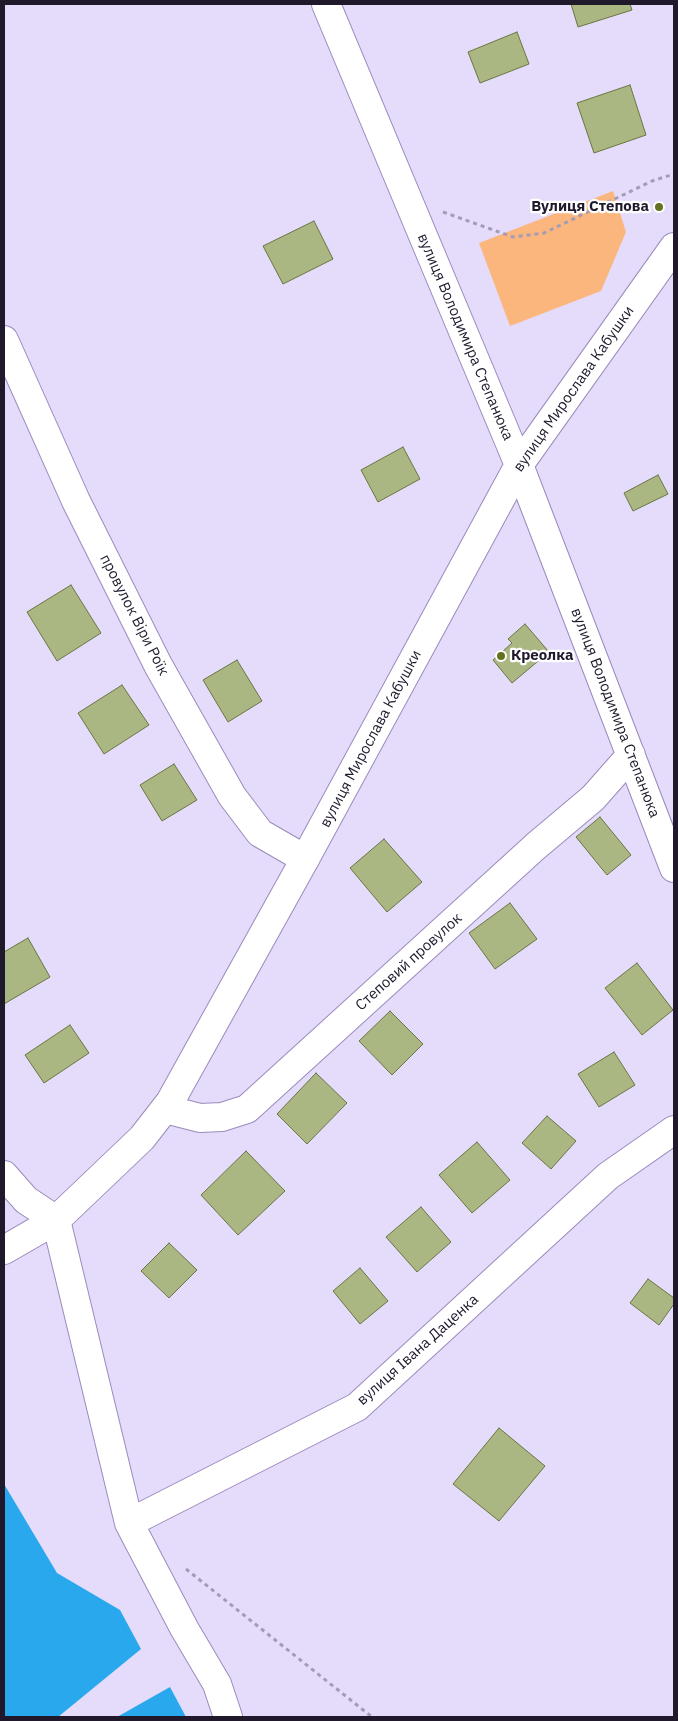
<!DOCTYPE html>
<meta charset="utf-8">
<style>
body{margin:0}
#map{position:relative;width:678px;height:1721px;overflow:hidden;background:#e5dbfb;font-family:"IBM Plex Sans",sans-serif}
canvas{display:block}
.frame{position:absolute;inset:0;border:5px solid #20192c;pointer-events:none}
</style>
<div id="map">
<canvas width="678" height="1721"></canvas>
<div class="frame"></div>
</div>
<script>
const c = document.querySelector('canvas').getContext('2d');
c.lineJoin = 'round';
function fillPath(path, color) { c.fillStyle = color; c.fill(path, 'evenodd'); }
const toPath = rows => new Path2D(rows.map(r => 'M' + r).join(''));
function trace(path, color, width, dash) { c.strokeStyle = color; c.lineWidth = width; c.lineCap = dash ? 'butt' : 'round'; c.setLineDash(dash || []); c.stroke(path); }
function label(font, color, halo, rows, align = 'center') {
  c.font = font + ' "IBM Plex Sans",sans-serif'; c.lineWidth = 4.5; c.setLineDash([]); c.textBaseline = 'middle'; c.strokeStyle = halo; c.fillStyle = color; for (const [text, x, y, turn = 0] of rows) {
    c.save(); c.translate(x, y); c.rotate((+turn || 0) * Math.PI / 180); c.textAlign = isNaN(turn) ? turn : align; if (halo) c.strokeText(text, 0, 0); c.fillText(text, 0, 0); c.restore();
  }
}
fillPath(toPath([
 [613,191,626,232,601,291,510,326,479,243]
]), '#fbb67e');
fillPath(toPath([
 [4,1484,57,1573,120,1610,141,1649,58,1717,4,1717],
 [170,1687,186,1717,117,1717]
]), '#29a8ee');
const building = toPath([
 [571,4,630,4,632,10,578,27,571,4],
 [517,32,529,64,480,83,468,52,517,32],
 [630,85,646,135,594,153,577,103,630,85],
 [314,221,333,259,283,284,263,246,314,221],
 [403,447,420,479,378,502,361,470,403,447],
 [658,475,668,494,633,511,624,493,658,475],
 [71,585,101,633,57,661,27,612,71,585],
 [525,624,549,652,512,683,493,660,512,643,508,639,525,624],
 [237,660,262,701,228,722,203,680,237,660],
 [122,685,149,725,104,754,78,713,122,685],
 [174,764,197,800,162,821,140,785,174,764],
 [600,817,631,855,607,875,576,837,600,817],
 [384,839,422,882,387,912,350,868,384,839],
 [510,903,537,939,495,969,469,933,510,903],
 [28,938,50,977,4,1004,4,952,28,938],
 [637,963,673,1010,642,1035,605,988,637,963],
 [390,1011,423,1044,392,1075,359,1041,390,1011],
 [70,1025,89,1053,44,1083,25,1055,70,1025],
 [614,1052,635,1085,599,1107,578,1074,614,1052],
 [316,1073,347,1103,307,1144,277,1114,316,1073],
 [547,1116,576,1141,551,1169,522,1143,547,1116],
 [477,1142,510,1180,472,1213,439,1175,477,1142],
 [246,1151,285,1191,238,1235,201,1195,246,1151],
 [421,1207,451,1242,417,1272,386,1237,421,1207],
 [169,1243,197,1270,169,1298,141,1271,169,1243],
 [360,1268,388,1301,360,1324,333,1291,360,1268],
 [648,1279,674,1298,674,1304,659,1325,630,1303,648,1279],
 [499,1428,545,1466,499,1521,453,1484,499,1428]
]);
fillPath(building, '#aab782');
trace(building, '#697542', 1);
const street = toPath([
 [4,340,76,501,158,665,232,796,260,833,305,859],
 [519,465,674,868],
 [165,1109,200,1118,222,1117,247,1109,536,846,593,798,631,755],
 [4,1175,26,1200,56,1220,129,1523,184,1628,217,1684,228,1717],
 [129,1523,357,1407,608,1176,674,1130]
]);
const secondary = toPath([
 [326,4,519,465],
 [4,1250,56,1220,142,1138,170,1102,305,859,519,465,674,247]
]);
trace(street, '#9b8bbc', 30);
trace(secondary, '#9b8bbc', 30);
trace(toPath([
 [443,212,513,237,544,233,652,181,674,174],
 [186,1569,372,1717]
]), '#a49bb7', 3, [4, 4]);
trace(street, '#fff', 28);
trace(secondary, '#fff', 28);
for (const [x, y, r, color] of [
 [659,207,5,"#63721e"],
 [501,656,5,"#63721e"]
]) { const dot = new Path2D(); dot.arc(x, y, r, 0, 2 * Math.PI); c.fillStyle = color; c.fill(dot); trace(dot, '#fff', 2); }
label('bold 15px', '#20192c', '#fff', [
 ["Вулиця Степова",649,207],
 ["Креолка",511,656,"left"]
], 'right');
label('15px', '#20192c', '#fff', [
 ["вулиця Володимира Степанюка",465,337,67],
 ["вулиця Мирослава Кабушки",574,389,-55],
 ["провулок Віри Роїк",134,615,63],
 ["вулиця Володимира Степанюка",615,713,69],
 ["вулиця Мирослава Кабушки",371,739,-62],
 ["Степовий провулок",409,962,-42],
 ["вулиця Івана Даценка",418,1350,-42]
]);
</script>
